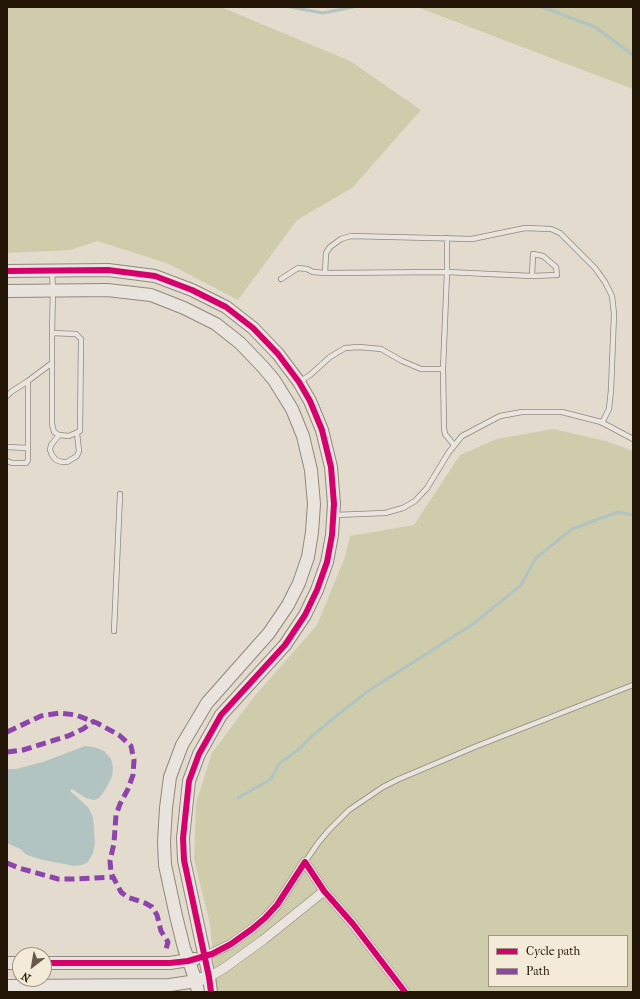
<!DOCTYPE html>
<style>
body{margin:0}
#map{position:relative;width:640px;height:999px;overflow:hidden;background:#e3dbcd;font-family:"IM FELL French Canon",serif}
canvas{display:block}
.frame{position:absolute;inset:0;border:8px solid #231506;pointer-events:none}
.legend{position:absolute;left:488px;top:935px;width:140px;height:52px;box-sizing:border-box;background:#f3ead8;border:1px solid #a09584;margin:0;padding:5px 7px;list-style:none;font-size:12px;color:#231506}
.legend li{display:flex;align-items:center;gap:8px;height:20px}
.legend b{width:20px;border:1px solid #a09584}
.north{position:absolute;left:12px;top:947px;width:40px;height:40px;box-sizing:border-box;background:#f3ead8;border:1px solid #a09584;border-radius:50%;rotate:211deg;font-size:11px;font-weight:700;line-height:16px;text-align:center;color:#231506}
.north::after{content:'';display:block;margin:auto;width:14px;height:18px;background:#665a4c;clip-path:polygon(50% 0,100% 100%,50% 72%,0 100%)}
</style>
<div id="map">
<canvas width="640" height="999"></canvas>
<div class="frame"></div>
<ul class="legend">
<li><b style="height:5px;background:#d6006c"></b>Cycle path</li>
<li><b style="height:5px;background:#8e44ad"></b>Path</li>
</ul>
<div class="north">N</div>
</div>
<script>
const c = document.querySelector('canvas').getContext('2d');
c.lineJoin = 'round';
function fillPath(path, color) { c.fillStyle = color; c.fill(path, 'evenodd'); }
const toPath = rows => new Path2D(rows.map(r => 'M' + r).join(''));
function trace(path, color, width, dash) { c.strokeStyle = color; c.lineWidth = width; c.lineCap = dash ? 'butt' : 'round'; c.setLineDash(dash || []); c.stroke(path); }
fillPath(toPath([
 [7,7,221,7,350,61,421,110,352,188,297,220,238,300,169,264,98,241,70,250,7,253],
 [417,7,633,7,633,89],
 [553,429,606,441,633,451,633,992,217,992,210,924,194,859,196,803,212,753,253,698,317,625,345,557,350,536,414,525,460,455,497,439],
 [489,936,627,936,627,986,489,986]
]), '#ceccab');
fillPath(toPath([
 [85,746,94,747,104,751,111,759,113,768,112,777,105,790,99,798,94,800,86,798,72,789,70,791,88,807,93,817,95,843,93,853,88,862,82,865,75,866,43,860,27,855,20,849,7,843,7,769,16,769,43,762]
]), '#b2c4c2');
trace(toPath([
 [290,7,323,13,353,7],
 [542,7,595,27,633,55],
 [238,798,271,779,279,764,298,750,311,737,336,716,368,691,473,624,521,585,536,558,572,529,618,512,633,515]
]), '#b2c4c2', 3);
const service = toPath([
 [447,238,447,272,532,276,557,275,556,267,543,256,533,254,532,276],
 [325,273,326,253,330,247,341,239,351,236,472,239,525,228,551,229,560,233,595,268,605,282,612,296,614,314,611,390,609,409,602,423],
 [281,279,298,268,307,269,313,272,325,273,447,272,443,369,444,428,445,434,454,445],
 [52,333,76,334,81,339,80,431,69,436,59,435,54,432,52,424,52,333,53,290,52,272],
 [299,382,310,375,330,357,345,348,359,347,381,349,402,361,421,369,443,369],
 [7,396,11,392,28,381,52,363],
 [59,435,51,445,50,450,52,455,56,460,62,462,67,462,77,456,79,451,77,433],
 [7,447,28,448],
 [7,461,12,463,26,463,28,460,28,381],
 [335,515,385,513,403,508,415,501,427,488,449,452,462,436,500,416,522,412,562,412,601,422,633,439],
 [114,631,120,494],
 [305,862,318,843,329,830,349,810,383,787,399,779,477,746,633,685]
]);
const minor = toPath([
 [204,957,231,944,252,929,265,918,277,905,305,862,324,891,353,924,405,992],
 [209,977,223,969,263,940,324,891]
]);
const tertiary = toPath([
 [7,271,108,270,155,276,192,290,226,307,253,328,278,354,299,382,310,401,322,430,331,467,334,504,332,535,327,562,317,590,305,615,285,645,221,715,199,754,189,781,183,838,184,860,209,977,211,992],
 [7,291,107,290,151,295,184,308,216,324,240,343,263,367,274,380,292,409,303,436,311,470,314,504,312,532,308,557,299,583,288,605,269,633,207,703,182,745,170,777,166,808,164,842,165,865,176,916,184,948,196,981,198,992],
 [7,963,20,963],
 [44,963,170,963,195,959],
 [7,986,170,985,196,981,204,978]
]);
trace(service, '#8f897f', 6);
trace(minor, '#8f897f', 10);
trace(tertiary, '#8f897f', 14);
trace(service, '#e9e5de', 4.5);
trace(minor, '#e9e5de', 9);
trace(tertiary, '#e9e5de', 12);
trace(toPath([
 [7,732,41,716,60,713,76,715,97,723,119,735,131,746,134,760,133,775,128,789,120,804,116,815,114,843,110,861,111,873,121,892,127,897,145,903,152,907,157,915,161,931,168,942,166,949,167,953],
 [7,752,23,750,68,736,83,729,94,721],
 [7,863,19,868,58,879,73,879,113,877]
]), '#8e44ad', 5, [10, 5]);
trace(toPath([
 [7,271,108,270,155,276,192,290,226,307,253,328,278,354,299,382,310,401,322,430,331,467,334,504,332,535,327,562,317,590,305,615,285,645,221,715,199,754,189,781,183,838,184,860,209,977,211,992],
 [44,963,170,963,188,961,212,954,231,944,252,929,265,918,277,905,305,862,324,891,353,924,405,992]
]), '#d6006c', 6);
</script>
